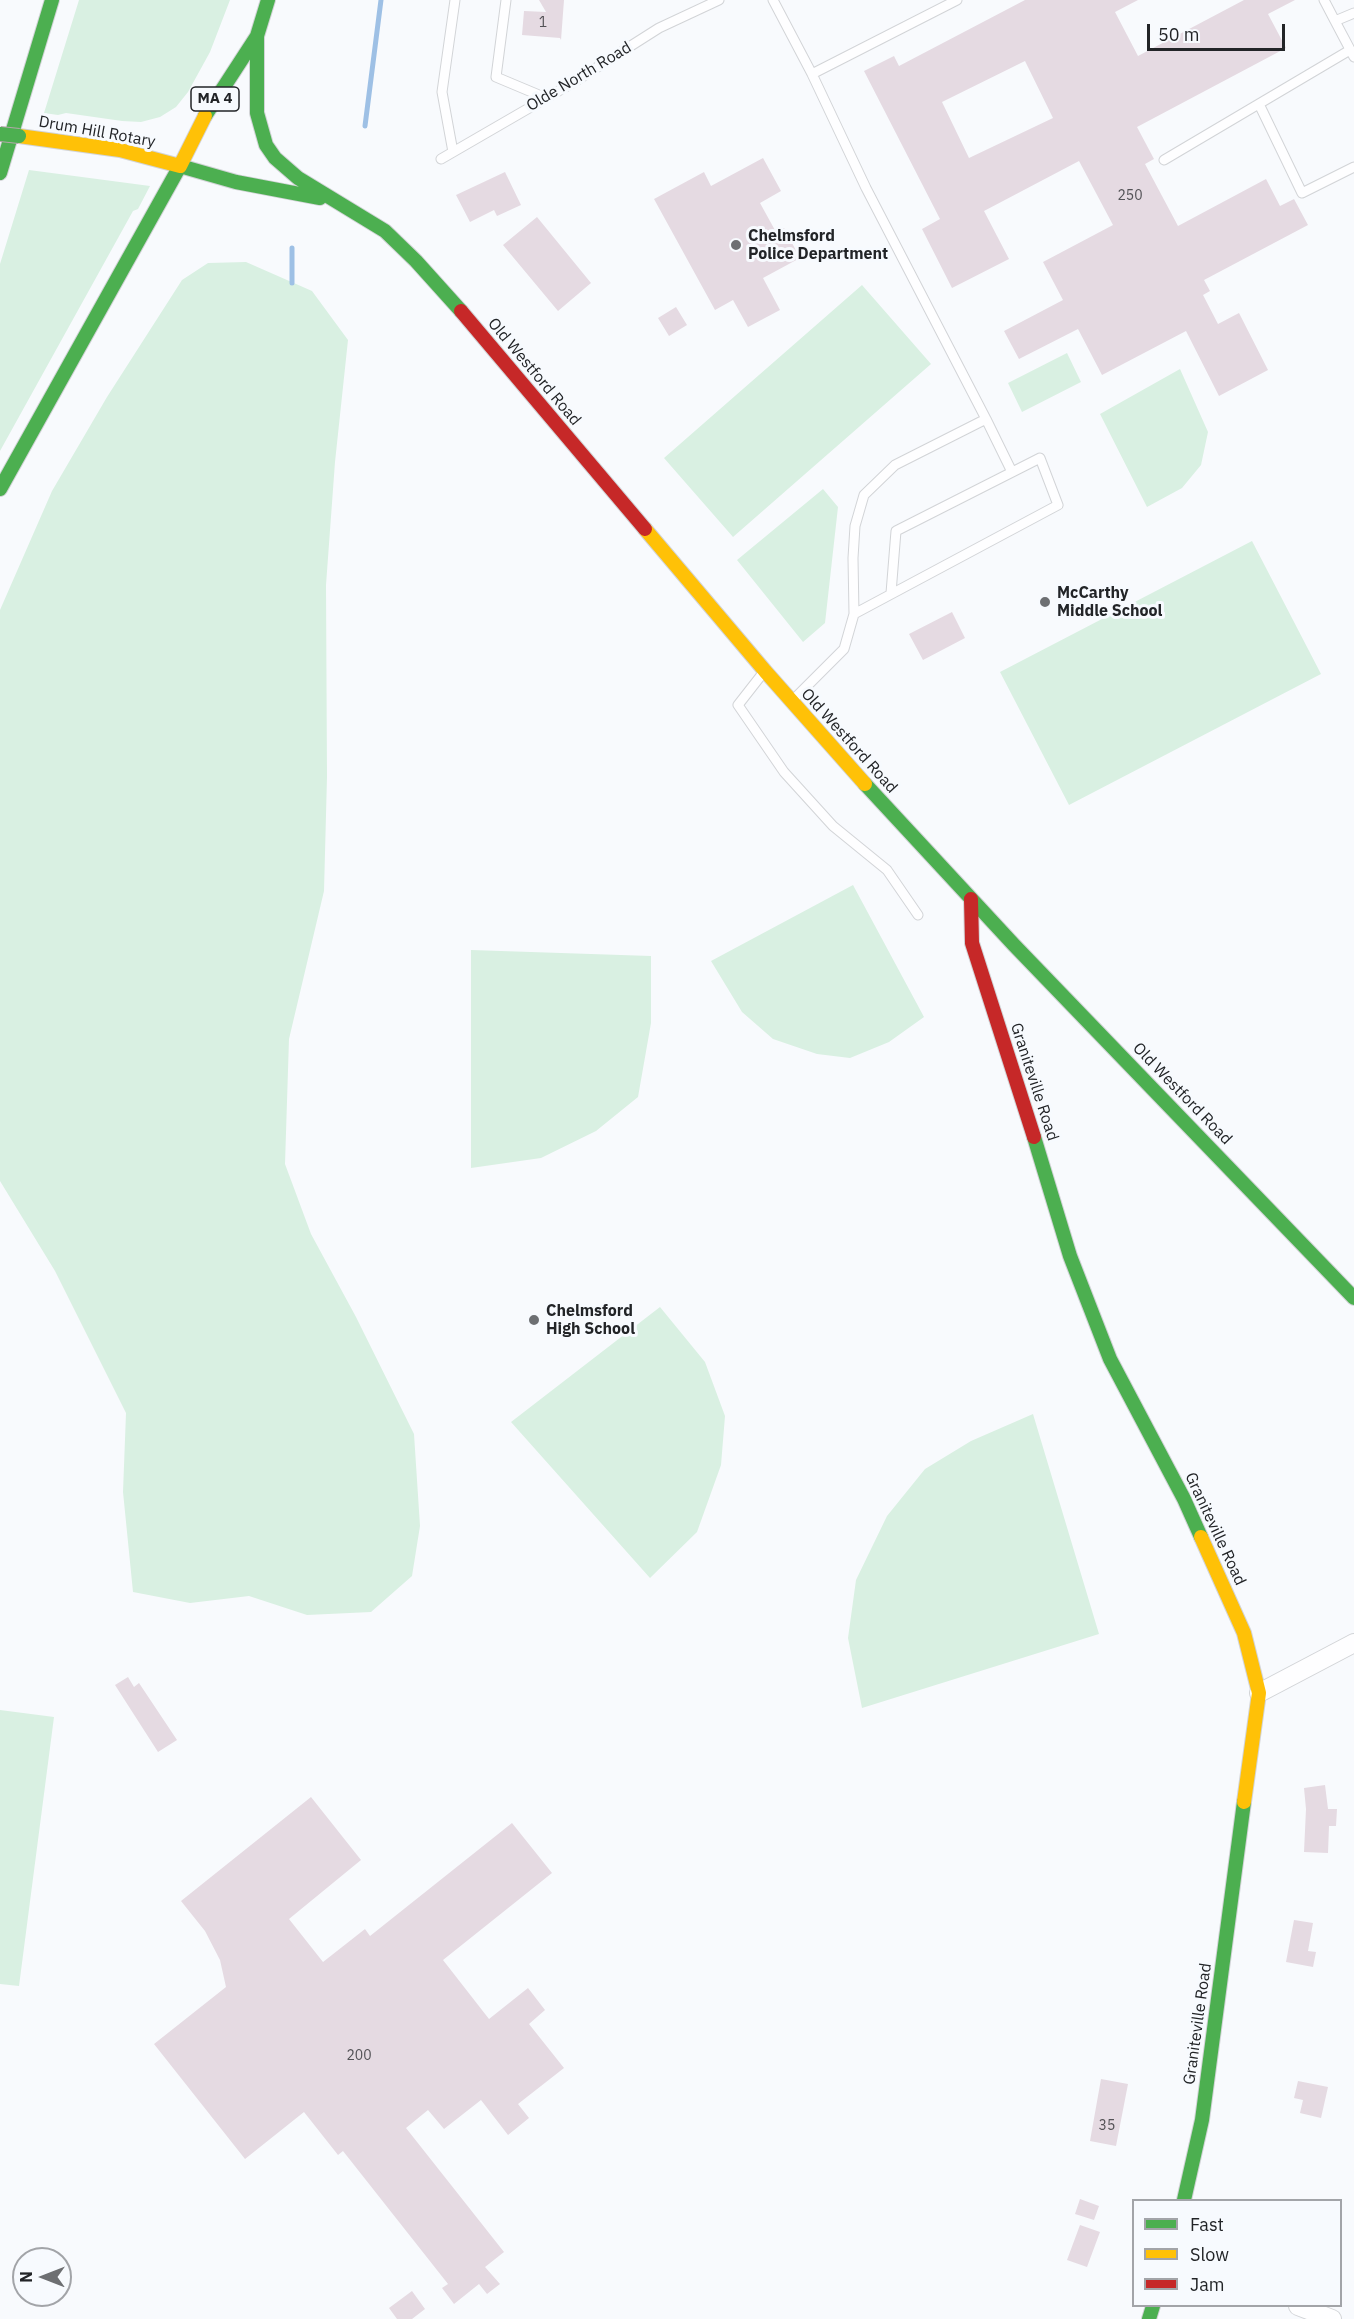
<!DOCTYPE html>
<style>
body{margin:0}
#map{position:relative;width:1354px;height:2319px;overflow:hidden;background:#f8fafd;font-family:"IBM Plex Sans",sans-serif}
canvas{display:block}
.legend{position:absolute;left:1132px;top:2199px;width:210px;height:108px;box-sizing:border-box;background:#f7fafe;border:2px solid #a2a4a8;margin:0;padding:8px 10px;list-style:none;font-size:18px;color:#222427}
.legend li{display:flex;align-items:center;gap:12px;height:30px}
.legend b{width:30px;border:2px solid #a2a4a8}
.north{position:absolute;left:12px;top:2247px;width:60px;height:60px;box-sizing:border-box;background:#f7fafe;border:2px solid #a2a4a8;border-radius:50%;rotate:270deg;font-size:16px;font-weight:700;line-height:24px;text-align:center;color:#222427}
.north::after{content:'';display:block;margin:auto;width:21px;height:27px;background:#6d6f72;clip-path:polygon(50% 0,100% 100%,50% 72%,0 100%)}
.scale{position:absolute;left:1147px;top:24px;width:138px;height:27px;box-sizing:border-box;border:3px solid #222427;border-top:0;padding-left:8px;font-size:18px;line-height:21px;white-space:nowrap;color:#222427;-webkit-text-stroke:4px #f7fafe;paint-order:stroke}
</style>
<div id="map">
<canvas width="1354" height="2319"></canvas>
<ul class="legend">
<li><b style="height:8px;background:#4caf50"></b>Fast</li>
<li><b style="height:8px;background:#ffc107"></b>Slow</li>
<li><b style="height:8px;background:#c62828"></b>Jam</li>
</ul>
<div class="north">N</div>
<div class="scale">50 m</div>
</div>
<script>
const c = document.querySelector('canvas').getContext('2d');
c.lineJoin = 'round';
function fillPath(path, color) { c.fillStyle = color; c.fill(path, 'evenodd'); }
const toPath = rows => new Path2D(rows.map(r => 'M' + r).join(''));
function trace(path, color, width, dash) { c.strokeStyle = color; c.lineWidth = width; c.lineCap = dash ? 'butt' : 'round'; c.setLineDash(dash || []); c.stroke(path); }
function label(font, color, halo, rows, align = 'center') {
  c.font = font + ' "IBM Plex Sans",sans-serif'; c.lineWidth = 6; c.setLineDash([]); c.textBaseline = 'middle'; c.strokeStyle = halo; c.fillStyle = color; for (const [text, x, y, turn = 0] of rows) {
    c.save(); c.translate(x, y); c.rotate((+turn || 0) * Math.PI / 180); c.textAlign = isNaN(turn) ? turn : align; if (halo) c.strokeText(text, 0, 0); c.fillText(text, 0, 0); c.restore();
  }
}
fillPath(toPath([
 [79,0,230,0,210,52,188,92,176,107,160,117,141,122,122,121,66,113,58,115,44,113],
 [29,170,150,186,138,209,133,211,0,451,0,264],
 [246,262,312,291,348,340,335,462,326,585,327,777,324,891,289,1039,285,1164,311,1234,356,1317,414,1434,420,1526,412,1576,371,1612,307,1615,249,1596,190,1603,133,1592,123,1492,126,1413,55,1271,0,1181,0,610,52,491,107,397,182,280,208,263],
 [862,285,931,364,733,537,664,458],
 [1067,353,1081,382,1022,412,1008,383],
 [1180,369,1208,432,1201,465,1182,488,1147,507,1100,414],
 [823,489,838,507,825,623,803,642,737,560],
 [1252,541,1321,674,1069,805,1000,672],
 [853,885,924,1017,889,1042,850,1058,817,1054,773,1039,742,1012,711,961],
 [471,950,651,956,651,1023,638,1097,596,1131,541,1158,471,1168],
 [660,1307,705,1362,725,1416,721,1465,697,1532,650,1578,511,1422],
 [1033,1414,1099,1634,862,1708,848,1638,856,1580,887,1516,925,1469,971,1441],
 [0,1710,54,1717,19,1986,0,1984]
]), '#d9f0e2');
trace(toPath([
 [365,126,381,0],
 [292,248,292,283]
]), '#9ec0e5', 5);
fillPath(toPath([
 [539,0,564,0,561,40,560,38,522,35,524,11,546,12],
 [1025,0,1138,0,1115,12,1138,56,1244,0,1295,0,1268,14,1286,48,1137,127,1154,159,1145,164,1178,226,1266,179,1280,206,1294,199,1308,225,1204,280,1210,291,1203,295,1218,324,1239,313,1268,370,1219,396,1186,331,1102,375,1078,329,1019,359,1004,331,1063,300,1043,262,1113,225,1079,161,984,211,1009,259,952,288,922,229,940,219,864,71,894,56,899,66],
 [1025,61,1053,118,969,158,942,102],
 [763,158,781,191,760,203,776,232,784,228,800,258,763,278,780,310,748,327,733,300,715,310,654,199,704,172,711,186],
 [505,172,521,205,497,216,494,210,470,222,456,195],
 [537,217,591,283,558,311,503,245],
 [676,307,687,325,669,336,658,318],
 [952,612,965,638,923,660,909,634],
 [128,1677,134,1687,139,1683,177,1740,158,1752,115,1685],
 [1325,1785,1328,1809,1337,1809,1336,1826,1329,1826,1328,1853,1304,1852,1306,1809,1304,1788],
 [311,1797,361,1860,289,1919,323,1962,365,1929,370,1936,512,1823,552,1873,443,1960,489,2019,528,1988,545,2010,529,2024,564,2068,518,2104,529,2118,508,2135,481,2100,444,2129,428,2110,406,2128,504,2252,485,2267,500,2284,487,2294,479,2284,454,2304,442,2288,448,2284,343,2151,338,2155,304,2112,245,2159,154,2044,226,1987,220,1960,205,1931,181,1901],
 [1294,1920,1313,1923,1308,1951,1316,1952,1313,1967,1286,1962],
 [1101,2079,1128,2084,1116,2146,1090,2141],
 [1298,2081,1328,2087,1321,2118,1300,2113,1303,2100,1294,2098],
 [1080,2199,1099,2206,1094,2220,1075,2214],
 [1080,2225,1100,2232,1087,2267,1067,2260],
 [412,2291,425,2309,412,2319,397,2319,389,2308]
]), '#e5dae2');
const lane = toPath([
 [506,0,496,77,546,98],
 [773,0,812,74,957,0],
 [1324,0,1335,21,1354,13],
 [1335,21,1354,57],
 [1259,104,1302,193,1354,167],
 [453,152,442,92,455,0],
 [441,159,574,82,659,28,719,0],
 [1164,160,1350,50],
 [986,419,1012,472],
 [854,614,1058,505,1040,458,896,531,891,593],
 [763,673,738,705,784,772,833,826,887,870,918,915],
 [793,700,844,649,854,614,853,558,855,526,864,495,895,465,986,419,866,188,812,74]
]);
const street = toPath([
 [1259,1693,1354,1643],
 [1298,2306,1332,2319]
]);
const fast = toPath([
 [257,36,257,113,266,145,275,158,298,178,385,231,416,261,461,311],
 [205,116,257,36,268,0],
 [180,166,236,182,320,198],
 [0,173,52,0],
 [0,489,180,166],
 [865,784,1014,945,1354,1298],
 [1034,1137,1070,1256,1110,1359,1184,1499,1201,1537],
 [1184,2200,1202,2120,1244,1802],
 [1149,2319,1153,2306]
]);
const slow = toPath([
 [19,136,120,150,180,166,205,116],
 [645,529,765,671,865,784],
 [1201,1537,1244,1633,1259,1693,1244,1802]
]);
const jam = toPath([
 [461,311,645,529],
 [971,899,972,943,1034,1137]
]);
trace(lane, '#d2d4d7', 11);
trace(street, '#d2d4d7', 20);
trace(fast, '#d2d4d7', 16);
trace(slow, '#d2d4d7', 16);
trace(jam, '#d2d4d7', 16);
trace(lane, '#fefeff', 9);
trace(street, '#fefeff', 18);
trace(fast, '#4caf50', 14);
trace(slow, '#ffc107', 14);
trace(jam, '#c62828', 14);
const fastBridge = toPath([
 [0,134,19,136]
]);
trace(fastBridge, '#b4a8aa', 16, []);
trace(fastBridge, '#4caf50', 14);
for (const [x, y, r, color] of [
 [736,245,6,"#6d6f72"],
 [1045,602,6,"#6d6f72"],
 [534,1320,6,"#6d6f72"]
]) { const dot = new Path2D(); dot.arc(x, y, r, 0, 2 * Math.PI); c.fillStyle = color; c.fill(dot); trace(dot, '#f7fafe', 2); }
label('14px', '#535256', null, [
 ["1",543,23],
 ["250",1130,196],
 ["200",359,2056],
 ["35",1107,2126]
]);
for (const [x, y, w] of [
 [215,99,48]
]) { const box = new Path2D(); box.roundRect(x - w / 2, y - 12, w, 24, 4.5); c.fillStyle = '#f7fafe'; c.fill(box); trace(box, '#222427', 1.5); }
label('bold 15px', '#222427', null, [
 ["MA 4",215,99]
]);
label('16px', '#222427', '#f7fafe', [
 ["Olde North Road",579,77,-31],
 ["Drum Hill Rotary",97,132,10],
 ["Old Westford Road",534,372,50],
 ["Old Westford Road",849,741,48],
 ["Graniteville Road",1034,1082,72],
 ["Old Westford Road",1182,1094,46],
 ["Graniteville Road",1215,1529,65],
 ["Graniteville Road",1198,2024,-82]
]);
label('bold 16px', '#222427', '#f7fafe', [
 ["Chelmsford",748,236],
 ["Police Department",748,254],
 ["McCarthy",1057,593],
 ["Middle School",1057,611],
 ["Chelmsford",546,1311],
 ["High School",546,1329]
], 'left');
</script>
